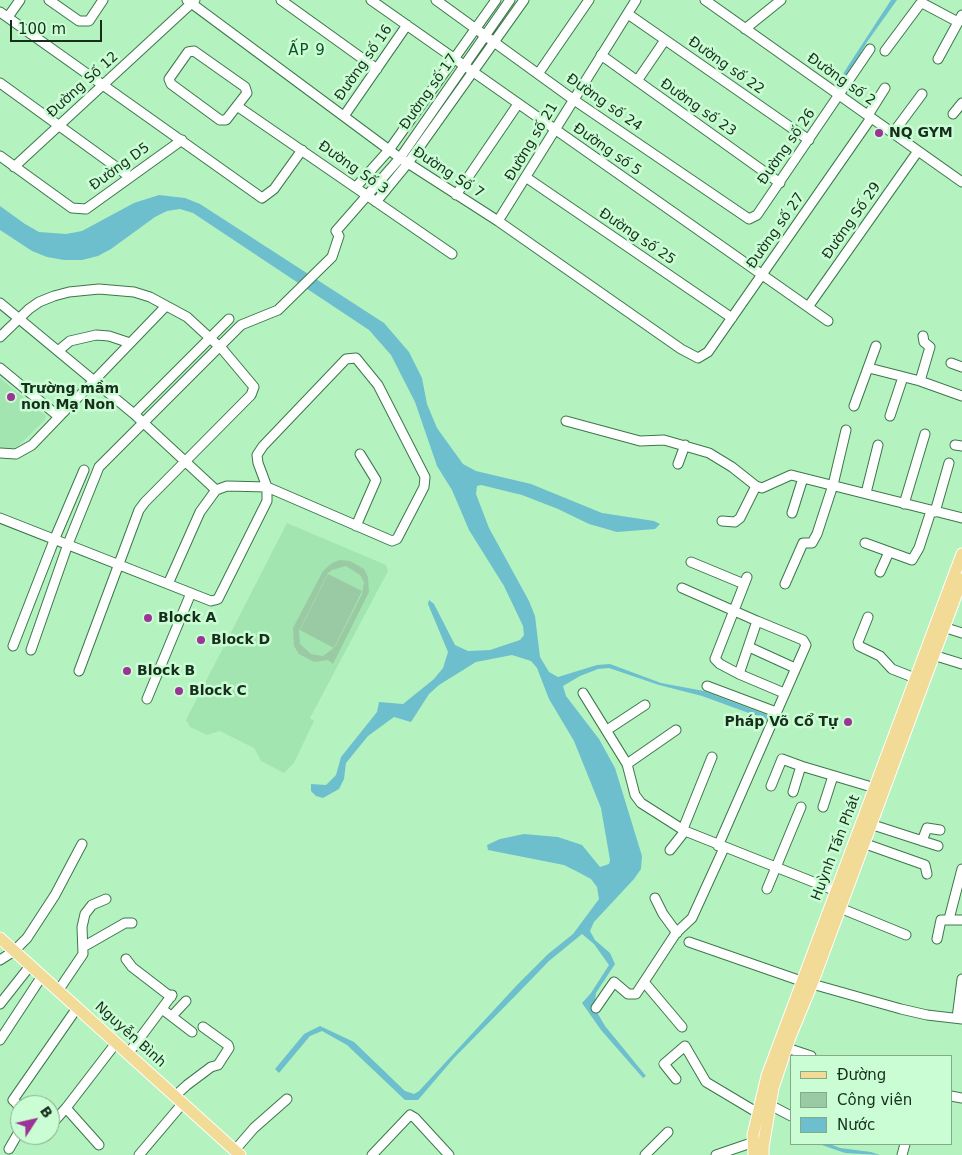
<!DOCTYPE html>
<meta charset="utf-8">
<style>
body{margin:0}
#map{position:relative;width:962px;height:1155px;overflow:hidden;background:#b4f3c0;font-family:"DejaVu Sans",sans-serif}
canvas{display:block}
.legend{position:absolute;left:790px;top:1055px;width:162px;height:90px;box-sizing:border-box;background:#cbfdd4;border:1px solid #83ab8a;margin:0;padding:6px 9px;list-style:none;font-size:15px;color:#162f1c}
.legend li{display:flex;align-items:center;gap:10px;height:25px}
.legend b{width:25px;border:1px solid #83ab8a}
.north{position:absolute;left:10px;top:1095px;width:50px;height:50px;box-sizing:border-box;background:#cbfdd4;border:1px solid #83ab8a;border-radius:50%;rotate:55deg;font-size:14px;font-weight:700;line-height:20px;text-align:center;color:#162f1c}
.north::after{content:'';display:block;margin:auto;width:18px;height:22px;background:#9c3396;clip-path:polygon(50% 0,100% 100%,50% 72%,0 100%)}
.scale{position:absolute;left:10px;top:20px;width:92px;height:22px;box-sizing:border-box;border:2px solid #162f1c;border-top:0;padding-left:6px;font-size:15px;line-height:18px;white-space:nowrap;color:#162f1c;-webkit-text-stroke:4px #cbfdd4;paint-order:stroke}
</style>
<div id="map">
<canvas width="962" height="1155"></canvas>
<ul class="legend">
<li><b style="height:6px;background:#f2db97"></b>Đường</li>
<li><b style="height:14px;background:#9acaa3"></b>Công viên</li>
<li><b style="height:14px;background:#6dbfcd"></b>Nước</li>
</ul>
<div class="north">B</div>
<div class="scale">100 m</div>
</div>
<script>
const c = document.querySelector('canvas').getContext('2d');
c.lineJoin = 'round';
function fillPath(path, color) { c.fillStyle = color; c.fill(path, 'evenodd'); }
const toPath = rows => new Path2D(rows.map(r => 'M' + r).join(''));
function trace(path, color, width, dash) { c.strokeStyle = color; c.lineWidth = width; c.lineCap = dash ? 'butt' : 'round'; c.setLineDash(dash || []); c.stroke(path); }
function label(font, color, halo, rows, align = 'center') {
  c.font = font + ' "DejaVu Sans",sans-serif'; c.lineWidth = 5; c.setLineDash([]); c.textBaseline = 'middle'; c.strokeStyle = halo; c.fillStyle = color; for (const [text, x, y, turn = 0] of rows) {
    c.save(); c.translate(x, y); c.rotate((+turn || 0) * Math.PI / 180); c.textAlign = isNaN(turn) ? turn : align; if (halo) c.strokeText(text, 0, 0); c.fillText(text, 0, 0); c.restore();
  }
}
fillPath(toPath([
 [0,378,46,416,45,420,16,448,0,449],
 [287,523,386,565,388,571,310,718,314,721,294,763,284,773,261,761,254,748,220,731,207,735,190,727,186,720]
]), '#a2e5b0');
fillPath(toPath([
 [340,560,350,561,364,569,368,577,369,592,333,664,328,660,314,662,299,654,294,646,293,628,323,571,332,563],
 [346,566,360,575,364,582,362,594,335,647,323,656,311,654,300,644,299,631,328,573,332,570],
 [328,574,362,591,334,648,300,630]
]), '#9acaa3');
fillPath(toPath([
 [891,0,897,0,867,42,846,79,842,76,848,66],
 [159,195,185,198,200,204,384,323,409,352,422,378,427,404,437,428,463,464,476,471,531,484,602,513,654,521,660,524,655,529,617,532,589,524,558,509,522,495,481,485,477,486,476,494,489,528,529,601,535,616,540,657,549,672,558,677,597,665,610,664,661,683,704,691,770,716,768,720,702,696,659,685,609,668,598,669,580,676,563,686,566,696,599,739,615,768,642,856,641,869,634,879,594,922,590,931,595,940,610,953,615,964,596,993,594,1007,605,1026,646,1076,643,1078,601,1030,582,1003,591,993,609,965,594,944,582,934,549,961,521,990,454,1058,418,1100,405,1100,347,1045,322,1031,310,1036,279,1073,275,1069,304,1034,320,1026,354,1042,405,1091,414,1094,419,1091,517,985,548,954,573,934,599,899,597,887,591,879,578,872,564,865,488,850,487,845,500,839,524,834,558,837,582,845,600,867,609,864,610,860,601,808,574,741,549,699,537,668,531,661,512,655,476,662,439,685,429,694,411,722,394,717,368,736,346,763,344,779,339,789,323,798,316,796,311,791,311,784,326,785,336,775,341,757,377,712,379,702,403,704,434,679,443,668,448,652,428,604,429,600,434,604,455,645,468,651,490,650,520,640,524,635,523,626,504,586,469,530,452,490,437,466,415,402,391,355,369,330,193,213,180,209,167,211,155,217,111,249,98,256,82,260,64,260,47,257,32,251,0,230,0,206,25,224,39,232,66,234,82,231,134,203],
 [819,1144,830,1144,840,1148,871,1152,880,1155,845,1153]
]), '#6dbfcd');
const minor = toPath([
 [49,0,79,21,89,21,103,0],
 [187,0,400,158,498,221,681,349,698,358,708,352,871,118],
 [281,0,377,69],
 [371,0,828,321],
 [436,0,574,100,749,219,757,215,870,49],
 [705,0,962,182],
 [0,12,262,198,274,189,302,150],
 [628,14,809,140],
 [8,17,20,0],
 [745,29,781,0],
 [194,51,245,87,247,93,226,120,220,120,171,84,169,79,188,52,194,51],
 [885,51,920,4,924,4,958,22],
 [601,55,780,183],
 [938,59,962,15],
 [538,74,589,0],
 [637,81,665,40],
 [0,83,130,177],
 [237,106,452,254],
 [953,114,962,103],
 [868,115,885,88],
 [344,116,407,25],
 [893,133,922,94],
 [0,156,72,208,86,209,182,140],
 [14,167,195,0],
 [527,178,732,318],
 [356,187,389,150,496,0],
 [456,195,518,104],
 [376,202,408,163,524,0],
 [498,221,636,0],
 [0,303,134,414,216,490],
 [808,307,918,151],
 [0,337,29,309,39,302,54,296,69,292,99,289,134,292,150,297,187,317,223,350,254,387,251,395,145,502,139,510,79,671],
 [58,351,70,341,96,335,109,336,130,343],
 [951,363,962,367],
 [0,368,58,416],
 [869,368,920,381,962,396],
 [920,381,930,347,924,342,923,336],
 [854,406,876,346],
 [134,414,229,319],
 [890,416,903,377],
 [566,421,640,441,664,440,709,453,732,467,756,486,762,488,791,475,962,518],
 [955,445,962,446],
 [0,453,16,454,32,445,166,306],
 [678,464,685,445],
 [866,493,878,445],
 [904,504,925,434],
 [935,512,949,463],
 [792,513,803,478],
 [0,518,211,601,215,600,218,599,267,501,267,487,258,463,257,455,263,446,346,359,356,358,378,385,425,477,424,487,397,539,392,541,267,487,227,486,216,490,200,512,168,584],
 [722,521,735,522,740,518,756,486],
 [356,526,376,480,360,454],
 [865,543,912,560,919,548,931,511],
 [691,562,744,584],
 [880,572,889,552],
 [747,577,715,659,720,664,739,674,784,693],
 [785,584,803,543,812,543,817,534,833,485,846,430],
 [682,588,757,621,739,674],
 [868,617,858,642,859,646,880,656,892,669,915,678],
 [943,627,962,633],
 [13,646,55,538,84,470],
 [749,647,795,668],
 [31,650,68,544,99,467,241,325,278,310,332,257,339,236,336,231,400,158,510,0],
 [933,655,962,664],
 [707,686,776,712],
 [583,693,627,764,635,795,641,803,685,831,836,891],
 [147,699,191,593],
 [607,730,645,705],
 [627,764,676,730],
 [771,786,782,759,801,766],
 [793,792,801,766,875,788],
 [823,807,833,776],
 [870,824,938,846],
 [683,829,712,757],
 [922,841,927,828,940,830],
 [863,843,925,865,927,874],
 [718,846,806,645,803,640,757,621],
 [670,850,685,831],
 [767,889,801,807],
 [655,898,663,914,677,933],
 [840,908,906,935],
 [949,919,962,869],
 [937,939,941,920,962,920],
 [689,942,804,982],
 [83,947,125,923,132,923],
 [126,959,132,967,171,997],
 [0,960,14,951,27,938,55,895,82,844],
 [644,982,682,1027],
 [812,984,901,1009,927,1015,962,1019],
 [58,991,83,954,82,927,85,914,92,905,106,899],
 [0,1004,30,966],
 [596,1008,614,982,628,994,636,994,676,933,692,918,724,848],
 [162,1009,192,1032],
 [172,1016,186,1001],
 [957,1018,962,979],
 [0,1040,42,976],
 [787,1048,811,1056],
 [128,1054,172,995],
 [676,1079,664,1064,685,1046,706,1082,758,1113],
 [175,1096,187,1085,211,1067,218,1065,229,1048,228,1045,203,1027],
 [951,1096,962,1098],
 [770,1105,791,1116],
 [20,1107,13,1100,77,1008],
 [50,1126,66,1108],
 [99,1145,66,1108,116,1043],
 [9,1149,20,1130],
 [235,1150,254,1128,287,1099],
 [139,1155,183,1103],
 [372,1155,410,1115,415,1118,449,1155],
 [645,1155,668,1132],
 [716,1155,754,1142],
 [902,1155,905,1144]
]);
const major = toPath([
 [0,938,240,1155],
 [754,1155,753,1135,767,1076,962,554],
 [763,1155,763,1147,773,1088,790,1037,812,984,962,579]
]);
trace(minor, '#3c774a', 11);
trace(major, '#fff', 13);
trace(minor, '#fff', 9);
trace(major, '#f2db97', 11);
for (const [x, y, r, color] of [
 [879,133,5,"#9c3396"],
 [11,397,5,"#9c3396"],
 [148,618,5,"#9c3396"],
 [201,640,5,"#9c3396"],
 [127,671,5,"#9c3396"],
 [179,691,5,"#9c3396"],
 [848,722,5,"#9c3396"]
]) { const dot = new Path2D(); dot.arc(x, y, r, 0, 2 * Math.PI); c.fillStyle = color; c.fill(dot); trace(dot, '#cbfdd4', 2); }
label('14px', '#162f1c', '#cbfdd4', [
 ["Đường số 16",364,63,-55],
 ["Đường số 22",726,66,35],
 ["Đường số 2",841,80,35],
 ["Đường Số 12",83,85,-42],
 ["Đường số 17",429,92,-55],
 ["Đường số 24",604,103,35],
 ["Đường số 23",698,108,35],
 ["Đường số 21",532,142,-59],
 ["Đường số 26",787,147,-55],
 ["Đường số 5",607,150,35],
 ["Đường D5",120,167,-36],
 ["Đường Số 3",353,168,35],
 ["Đường Số 7",448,173,33],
 ["Đường Số 29",852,221,-55],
 ["Đường số 27",776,231,-55],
 ["Đường số 25",637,237,34],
 ["Huỳnh Tấn Phát",836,848,-69],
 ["Nguyễn Bình",130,1035,42]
]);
label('bold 14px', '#162f1c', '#cbfdd4', [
 ["NQ GYM",889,133],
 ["Trường mầm",21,389],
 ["non Mạ Non",21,405],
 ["Block A",158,618],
 ["Block D",211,640],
 ["Block B",137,671],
 ["Block C",189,691],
 ["Pháp Võ Cổ Tự",838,722,"right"]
], 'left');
c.letterSpacing = '1px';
label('15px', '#114f26', '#cbfdd4', [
 ["ẤP 9",307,51]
]);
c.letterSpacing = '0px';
</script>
